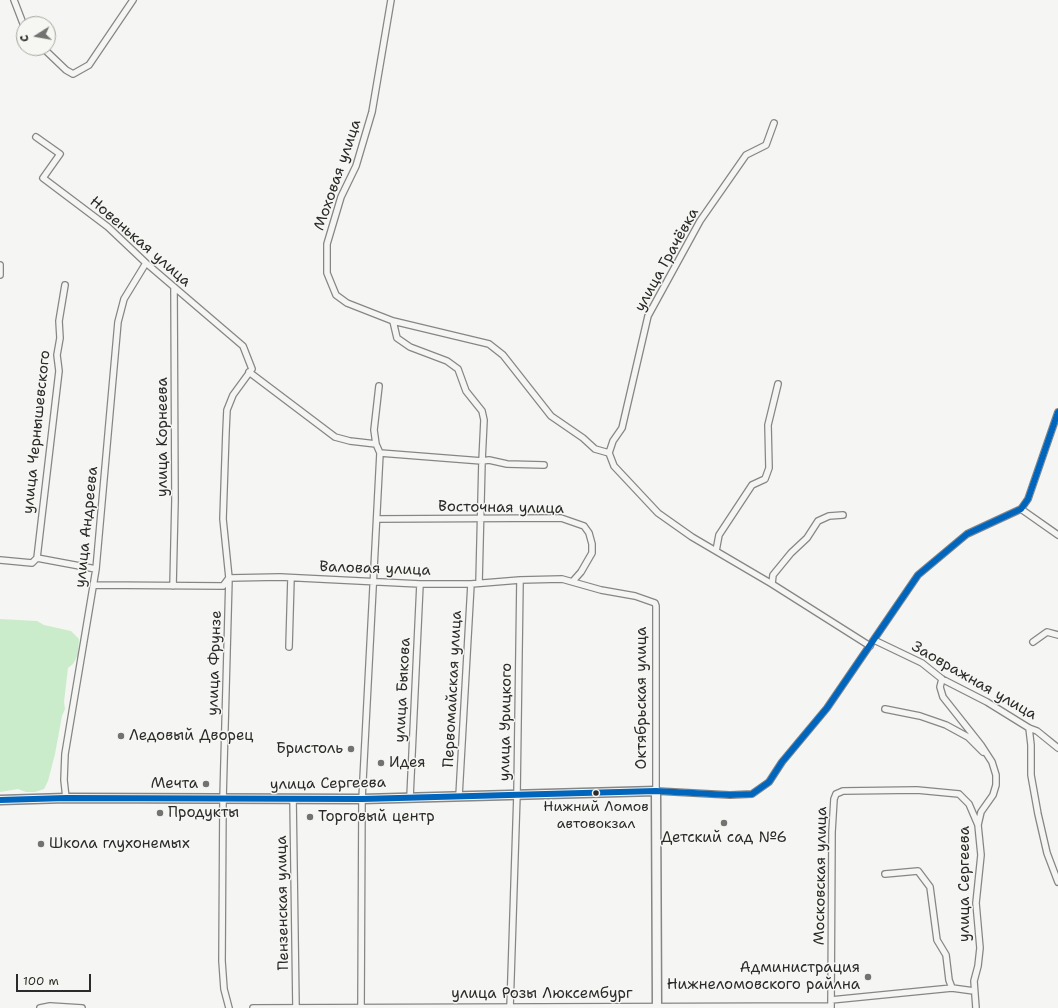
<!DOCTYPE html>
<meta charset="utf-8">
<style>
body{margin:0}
#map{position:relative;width:1058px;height:1008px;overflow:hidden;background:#f5f5f3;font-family:"Shantell Sans",sans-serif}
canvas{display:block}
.north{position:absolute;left:16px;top:16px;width:40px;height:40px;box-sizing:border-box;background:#f6f6f2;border:1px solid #a5a5a2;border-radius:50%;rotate:259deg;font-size:11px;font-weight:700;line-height:16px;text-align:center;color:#2b2b2b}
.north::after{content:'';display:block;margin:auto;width:14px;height:18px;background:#727271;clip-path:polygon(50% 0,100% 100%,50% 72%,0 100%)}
.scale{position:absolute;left:16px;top:974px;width:75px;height:18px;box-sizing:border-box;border:2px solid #2b2b2b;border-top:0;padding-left:5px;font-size:12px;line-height:14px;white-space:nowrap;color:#2b2b2b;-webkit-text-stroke:3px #f6f6f2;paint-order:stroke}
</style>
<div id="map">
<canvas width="1058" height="1008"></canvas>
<div class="north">С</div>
<div class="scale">100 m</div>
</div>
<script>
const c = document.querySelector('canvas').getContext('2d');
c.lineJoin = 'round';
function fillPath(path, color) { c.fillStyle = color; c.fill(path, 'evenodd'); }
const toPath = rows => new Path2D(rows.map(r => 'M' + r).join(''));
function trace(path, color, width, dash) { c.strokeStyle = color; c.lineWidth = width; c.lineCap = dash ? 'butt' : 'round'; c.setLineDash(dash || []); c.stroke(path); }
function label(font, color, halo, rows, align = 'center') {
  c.font = font + ' "Shantell Sans",sans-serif'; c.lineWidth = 3; c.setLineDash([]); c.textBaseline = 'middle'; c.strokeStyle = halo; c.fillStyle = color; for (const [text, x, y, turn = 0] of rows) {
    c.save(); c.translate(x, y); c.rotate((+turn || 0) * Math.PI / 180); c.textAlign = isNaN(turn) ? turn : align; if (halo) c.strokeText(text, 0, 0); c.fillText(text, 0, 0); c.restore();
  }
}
fillPath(toPath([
 [0,619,37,621,44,625,71,631,79,639,78,655,73,664,68,668,64,702,65,709,62,716,55,754,48,781,44,789,35,792,26,792,18,789,0,792]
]), '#cbecca');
const minor = toPath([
 [14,0,24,26],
 [391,0,372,112,356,166,341,197,327,244,327,273,336,295,347,303,393,321,489,344,503,355,551,416,583,438,595,449,609,453,614,466,658,513,692,537,772,584,870,646],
 [43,48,66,70,73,74,89,65,133,0],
 [36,137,60,154,43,178,108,227,146,263,243,346,252,369,233,395,227,410,226,431,223,519,229,578,223,799,222,961,224,989,229,1008],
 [0,265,0,275],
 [393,321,397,338,410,347,447,361,458,369,466,391,482,411,484,420,482,461,479,583],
 [249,372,335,437,350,441,376,444,380,453,482,461,489,460,507,464,544,465],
 [376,444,374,430,379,386],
 [609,453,613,441,622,428,648,316,700,221,746,155,766,145,774,123],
 [1021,509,1058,535],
 [377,519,561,518,584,526,589,533,592,544,592,553,581,572,573,581],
 [716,551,719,535,752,485,765,479,769,468,768,425,778,384],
 [37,558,59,371,57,355,60,338,59,321,65,285],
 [0,560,32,563,37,558,96,569],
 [772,584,773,575,791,553,807,538,818,521,829,516,843,515],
 [94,585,223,586,229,578,280,577,420,584,471,584,520,580,562,579,601,590,635,596,655,603,656,606,656,791,730,795,752,794,769,782,782,762,827,708,918,575,967,534,1021,509,1028,499,1058,412],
 [173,586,175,500,174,287],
 [874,640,922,663,942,679,987,702,1029,728,1037,731,1058,748],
 [1033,642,1047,632,1058,635],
 [289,647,291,578],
 [942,679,940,687,943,697,981,745,992,762,996,775,996,785,993,795,981,812,978,825,981,855,976,903,980,948,978,966,974,981,976,1008],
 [885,709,920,716,946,725,968,737,983,752],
 [1029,728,1031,745,1031,775,1038,814,1047,853,1058,882],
 [459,796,471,584],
 [410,797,420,584],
 [66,798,64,780,65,754,96,569,118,322,124,299,146,263],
 [293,798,296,1007],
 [885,874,918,871,930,887,937,940,946,955,949,980,952,988,974,991],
 [831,1000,952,988],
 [40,1008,50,1006,82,1008],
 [253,1008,831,1006],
 [361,1008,362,799,380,453],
 [510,1008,517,794,520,580],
 [831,1008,832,832,834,799,836,794,843,791,917,790,959,794,969,804,978,825]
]);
const secondary = toPath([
 [0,800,66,798,362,799,656,791,657,1008]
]);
trace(minor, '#868685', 8);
trace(secondary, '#868685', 11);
trace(minor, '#f5f5f3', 5.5);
trace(secondary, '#f5f5f3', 8);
trace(toPath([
 [0,800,66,798,362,799,656,791,730,795,752,794,769,782,782,762,827,708,918,575,967,534,1021,509,1028,499,1058,412]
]), '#0065bd', 6);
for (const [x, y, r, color] of [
 [121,736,4,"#727271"],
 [351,749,4,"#727271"],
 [381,763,4,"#727271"],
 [206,784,4,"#727271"],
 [596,793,3.5,"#2b2b2b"],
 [160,813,4,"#727271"],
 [310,817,4,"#727271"],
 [724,823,4,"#727271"],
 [41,844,4,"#727271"],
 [868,977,4,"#727271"]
]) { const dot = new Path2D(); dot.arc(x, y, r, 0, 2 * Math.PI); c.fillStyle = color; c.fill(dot); trace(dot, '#f6f6f2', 1.5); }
label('14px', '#2b2b2b', '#f6f6f2', [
 ["Нижний Ломов",596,807],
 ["автовокзал",596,824]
]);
label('15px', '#2b2b2b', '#f6f6f2', [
 ["Моховая улица",338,175,-71],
 ["Новенькая улица",140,242,41],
 ["улица Грачёвка",667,260,-61],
 ["улица Чернышевского",37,432,-84],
 ["улица Корнеева",163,437,-90],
 ["Восточная улица",501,508,1],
 ["улица Андреева",87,527,-84],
 ["Валовая улица",375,569,2],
 ["улица Фрунзе",215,663,-88],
 ["Заовражная улица",974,681,30],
 ["Первомайская улица",453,689,-87],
 ["улица Быкова",403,690,-87],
 ["Октябрьская улица",642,698,-90],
 ["улица Урицкого",506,722,-89],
 ["улица Сергеева",328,784,-1],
 ["Московская улица",821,876,-89],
 ["улица Сергеева",965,884,-90],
 ["Пензенская улица",283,903,-91],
 ["улица Розы Люксембург",542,994]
]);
label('15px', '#2b2b2b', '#f6f6f2', [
 ["Ледовый Дворец",129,736],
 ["Бристоль",343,749,"right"],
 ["Идея",389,763],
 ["Мечта",198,784,"right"],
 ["Продукты",168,813],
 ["Торговый центр",318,817],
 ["Детский сад №6",724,838,"center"],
 ["Школа глухонемых",49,844],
 ["Администрация",860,968,"right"],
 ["Нижнеломовского райлна",860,985,"right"]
], 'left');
</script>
